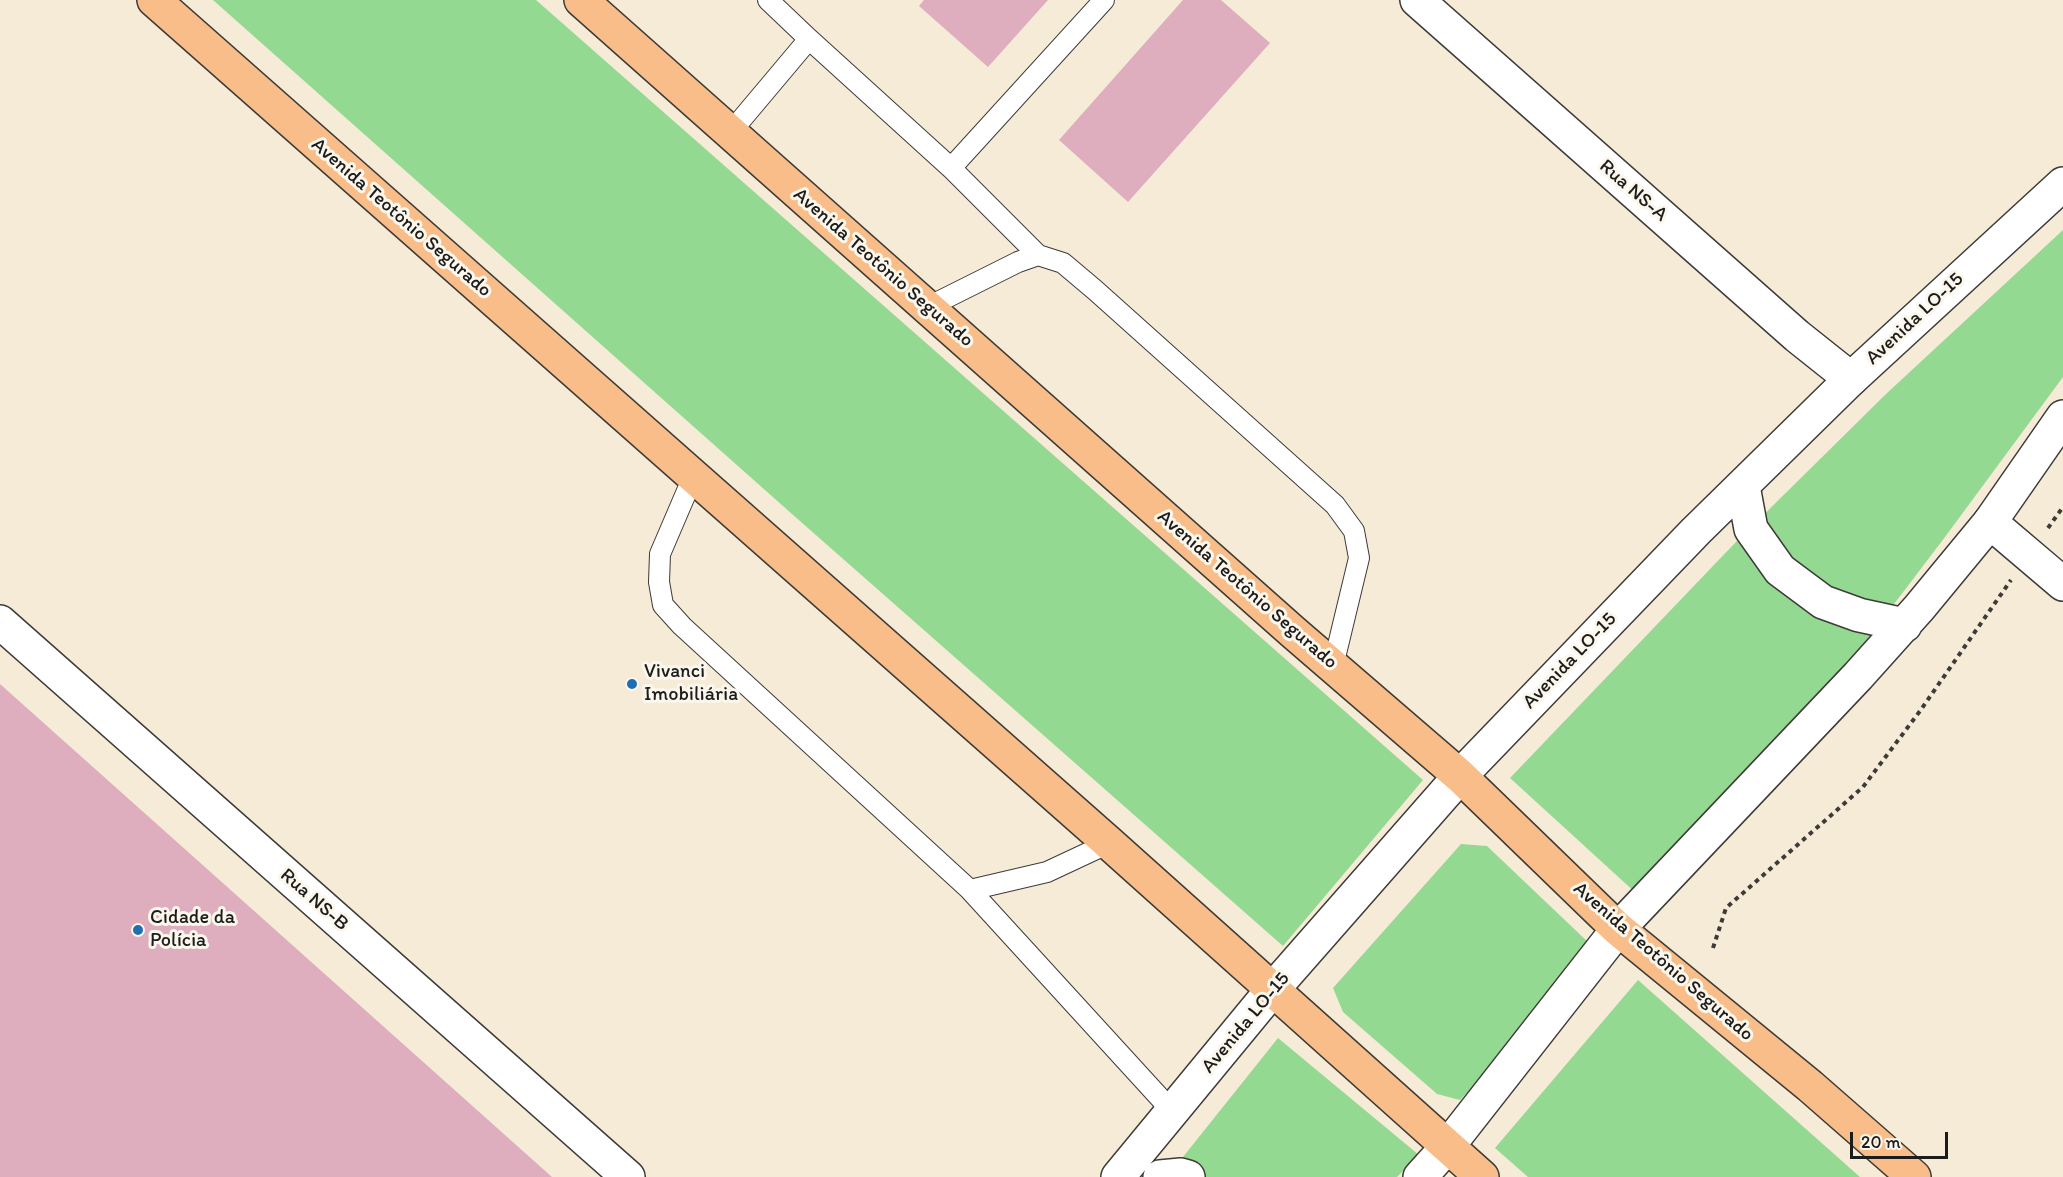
<!DOCTYPE html>
<meta charset="utf-8">
<style>
body{margin:0}
#map{position:relative;width:2063px;height:1177px;overflow:hidden;background:#f6ebd7;font-family:Itim,sans-serif}
canvas{display:block}
.scale{position:absolute;left:1850px;top:1132px;width:98px;height:27px;box-sizing:border-box;border:3px solid #1c1c1c;border-top:0;padding-left:8px;font-size:18px;line-height:21px;white-space:nowrap;color:#1c1c1c;-webkit-text-stroke:4px #fbf7ec;paint-order:stroke}
</style>
<div id="map">
<canvas width="2063" height="1177"></canvas>
<div class="scale">20 m</div>
</div>
<script>
const c = document.querySelector('canvas').getContext('2d');
c.lineJoin = 'round';
function fillPath(path, color) { c.fillStyle = color; c.fill(path, 'evenodd'); }
const toPath = rows => new Path2D(rows.map(r => 'M' + r).join(''));
function trace(path, color, width, dash) { c.strokeStyle = color; c.lineWidth = width; c.lineCap = dash ? 'butt' : 'round'; c.setLineDash(dash || []); c.stroke(path); }
function label(font, color, halo, rows, align = 'center') {
  c.font = font + ' Itim,sans-serif'; c.lineWidth = 6; c.setLineDash([]); c.textBaseline = 'middle'; c.strokeStyle = halo; c.fillStyle = color; for (const [text, x, y, turn = 0] of rows) {
    c.save(); c.translate(x, y); c.rotate((+turn || 0) * Math.PI / 180); c.textAlign = isNaN(turn) ? turn : align; if (halo) c.strokeText(text, 0, 0); c.fillText(text, 0, 0); c.restore();
  }
}
fillPath(toPath([
 [213,0,536,0,1423,780,1283,946,792,514],
 [2063,230,2063,377,1945,537,1850,662,1637,894,1510,778,1734,544,1886,394],
 [1461,844,1487,846,1589,943,1526,1031,1460,1100,1437,1094,1343,1012,1333,988],
 [1638,980,1860,1177,1528,1177,1495,1148],
 [1278,1038,1419,1155,1397,1177,1167,1177]
]), '#94d991');
fillPath(toPath([
 [924,0,1048,0,988,67,919,6],
 [1183,0,1221,0,1270,43,1128,202,1059,140],
 [0,684,552,1177,0,1177]
]), '#deadbe');
const service = toPath([
 [768,0,809,39,951,168,1104,0],
 [730,133,809,39],
 [951,168,1038,255],
 [928,307,1018,262,1038,255,1063,263,1095,290,1335,505,1354,531,1359,558,1333,666],
 [693,477,660,554,659,582,663,605,682,626,970,890,1047,872,1109,843],
 [970,890,1172,1111]
]);
const minor = toPath([
 [1417,0,1797,336,1851,379],
 [1990,522,2063,584],
 [0,622,628,1177]
]);
const tertiary = toPath([
 [1743,486,1751,529,1780,570,1823,602,1859,615,1905,625],
 [1118,1177,1273,989,1460,776,1696,531,1851,379,2063,184],
 [1160,1177,1181,1175,1188,1177],
 [1420,1177,1448,1146,1618,929,1858,676,1919,608,1990,522,2063,417]
]);
const primary = toPath([
 [154,0,1109,843,1482,1177],
 [581,0,1293,632,1460,776,1618,929,1810,1086,1914,1177]
]);
trace(service, '#3d3b38', 22);
trace(minor, '#3d3b38', 36);
trace(tertiary, '#3d3b38', 36);
trace(primary, '#3d3b38', 36);
trace(toPath([
 [2048,528,2063,507],
 [1713,948,1726,908,1863,787,1920,711,2011,580]
]), '#3d3b38', 4, [4.5, 4.5]);
trace(service, '#fff', 20);
trace(minor, '#fff', 33);
trace(tertiary, '#fff', 33);
trace(primary, '#f8bd88', 33);
for (const [x, y, r, color] of [
 [632,684,6,"#1f6fb2"],
 [138,930,6,"#1f6fb2"]
]) { const dot = new Path2D(); dot.arc(x, y, r, 0, 2 * Math.PI); c.fillStyle = color; c.fill(dot); trace(dot, '#fbf7ec', 2); }
label('20px', '#1c1c1c', '#fbf7ec', [
 ["Rua NS-A",1633,191,41],
 ["Avenida Teotônio Segurado",401,218,41],
 ["Avenida Teotônio Segurado",883,268,41],
 ["Avenida LO-15",1915,319,-43],
 ["Avenida Teotônio Segurado",1247,590,41],
 ["Avenida LO-15",1570,661,-46],
 ["Rua NS-B",314,900,41],
 ["Avenida Teotônio Segurado",1663,962,41],
 ["Avenida LO-15",1246,1023,-50]
]);
label('20px', '#1c1c1c', '#fbf7ec', [
 ["Vivanci",644,672],
 ["Imobiliária",644,695],
 ["Cidade da",150,918],
 ["Polícia",150,941]
], 'left');
</script>
